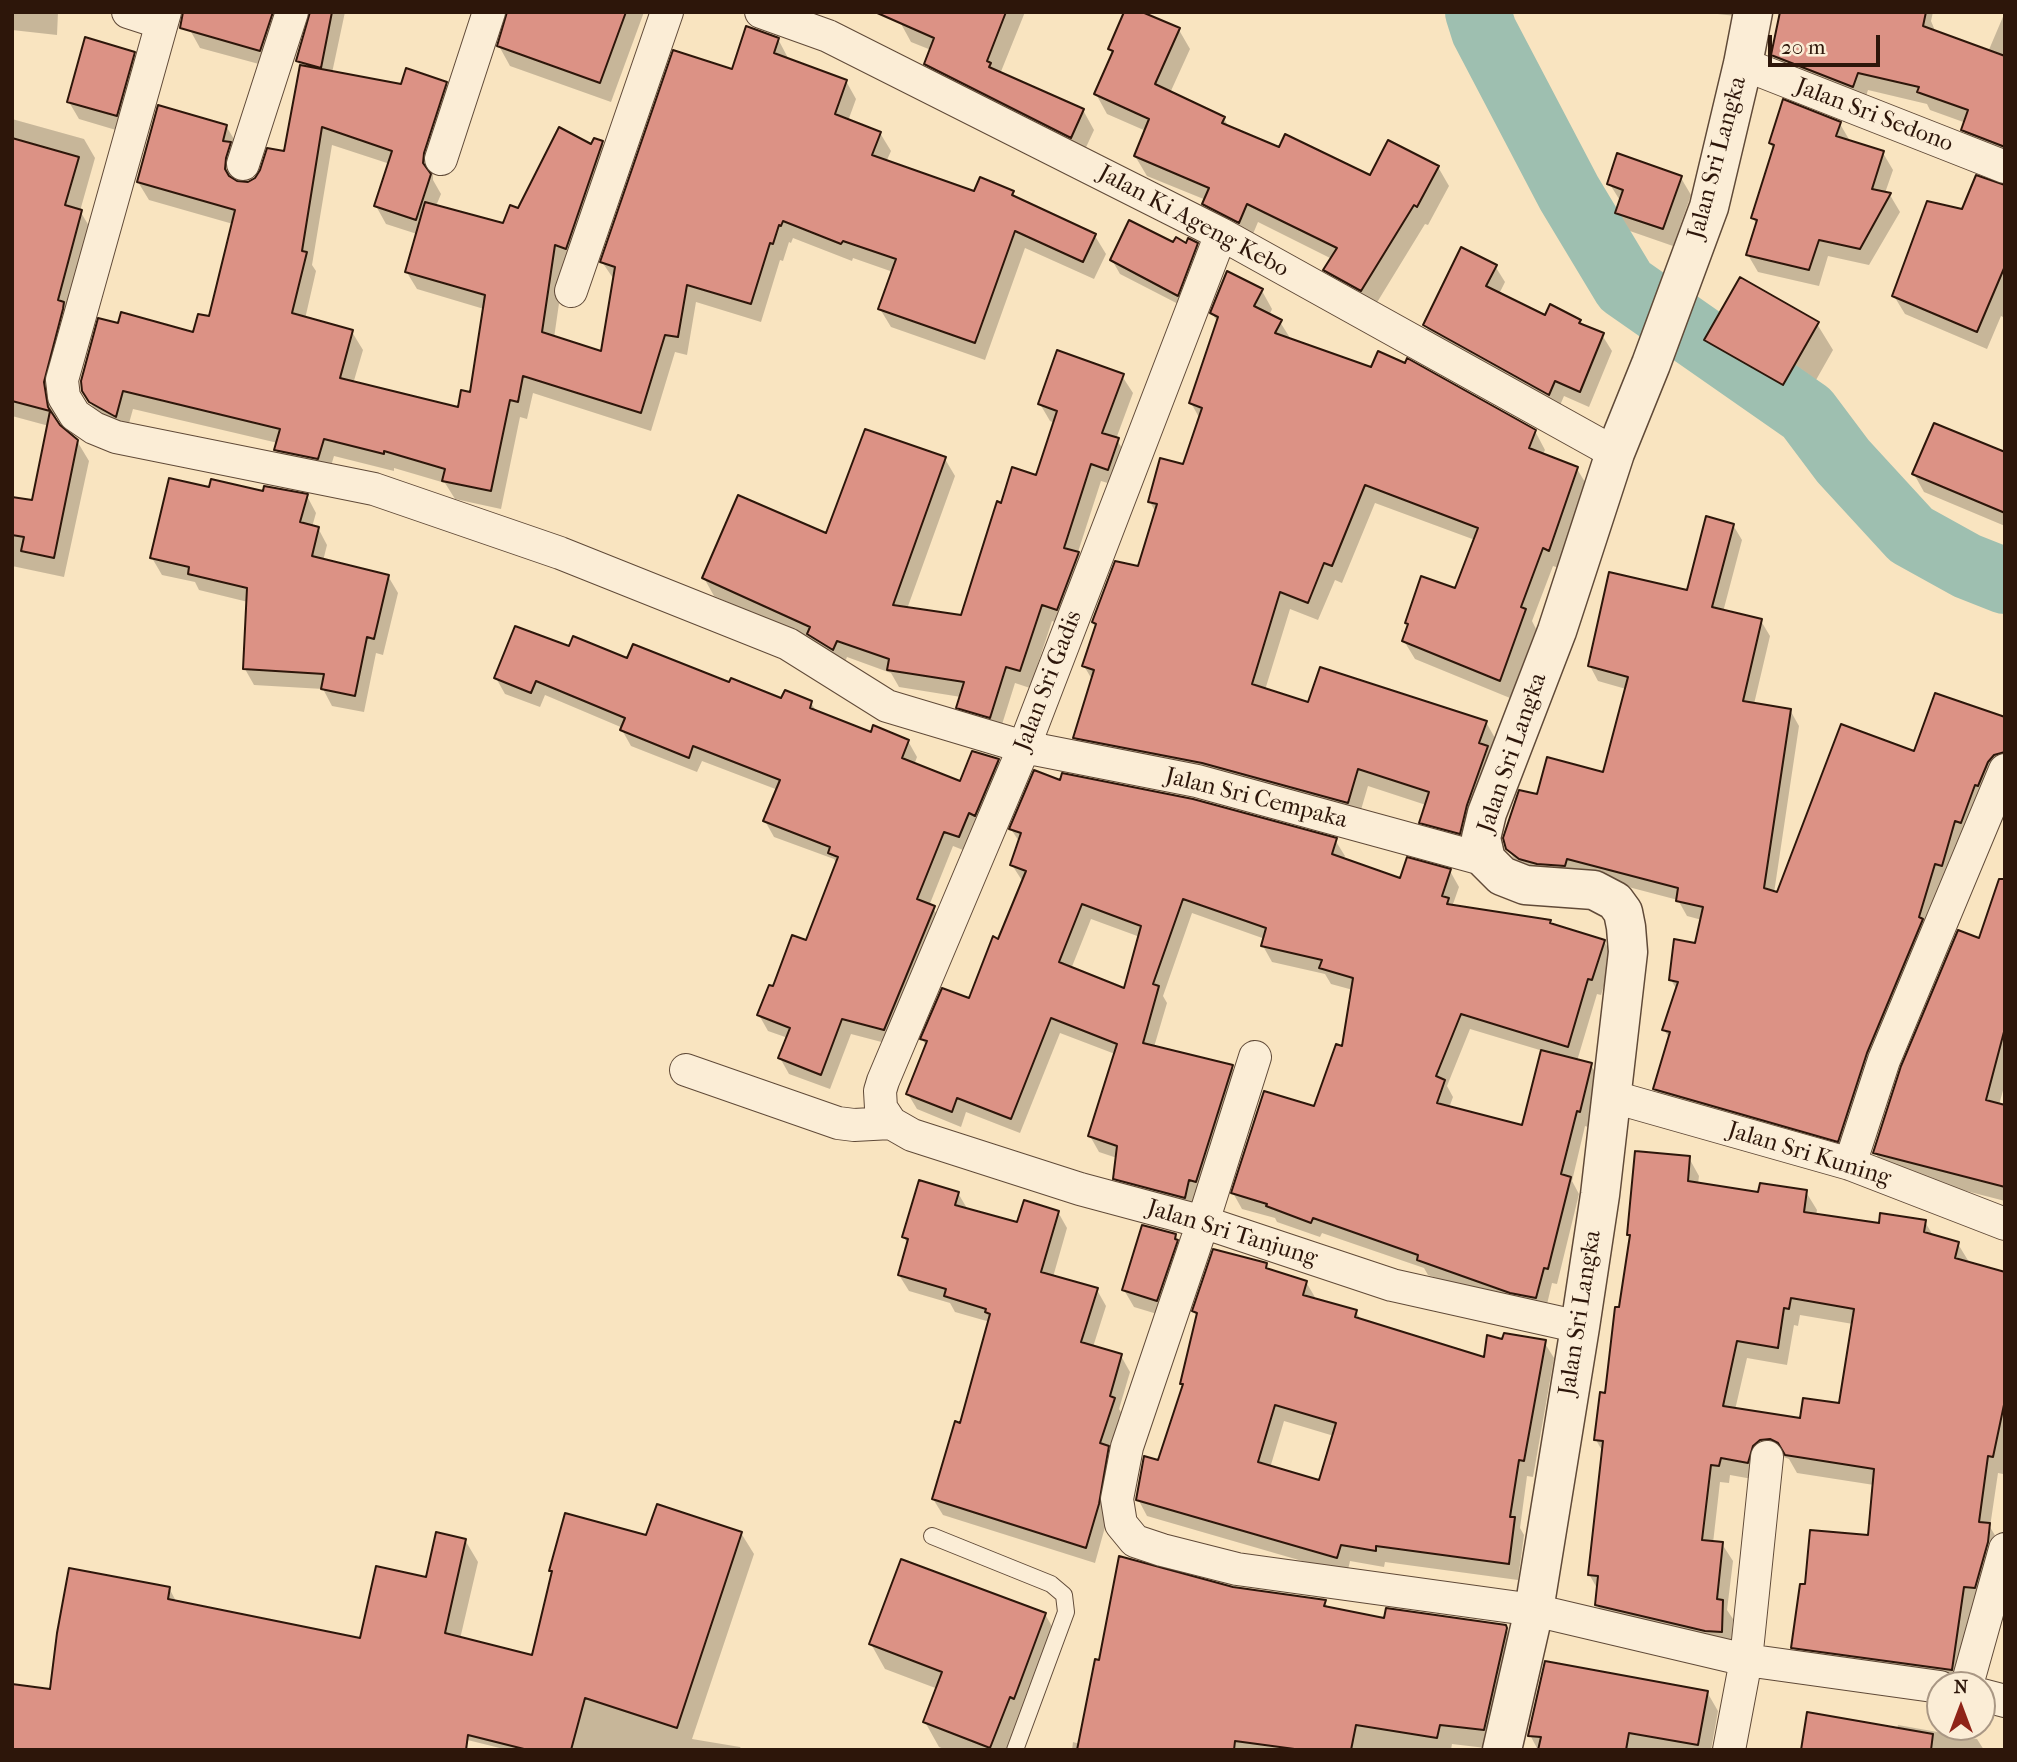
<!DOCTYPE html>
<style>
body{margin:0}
#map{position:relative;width:2017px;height:1762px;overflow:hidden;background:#f9e4c0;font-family:"IM FELL French Canon",serif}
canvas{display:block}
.frame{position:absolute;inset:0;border:14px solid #2d160a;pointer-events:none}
.north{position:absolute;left:1926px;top:1671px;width:70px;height:70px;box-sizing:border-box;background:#fbedd6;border:2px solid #a99784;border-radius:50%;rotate:0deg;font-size:19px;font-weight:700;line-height:28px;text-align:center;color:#2d160a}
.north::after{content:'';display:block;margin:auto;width:24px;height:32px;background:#8f2418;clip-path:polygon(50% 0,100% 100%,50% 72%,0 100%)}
.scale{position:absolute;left:1768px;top:35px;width:112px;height:32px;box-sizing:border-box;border:4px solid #2d160a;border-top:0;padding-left:9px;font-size:21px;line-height:24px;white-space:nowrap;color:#2d160a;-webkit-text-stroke:5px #fbedd6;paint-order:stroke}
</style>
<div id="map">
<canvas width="2017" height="1762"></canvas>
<div class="frame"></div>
<div class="north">N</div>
<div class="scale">20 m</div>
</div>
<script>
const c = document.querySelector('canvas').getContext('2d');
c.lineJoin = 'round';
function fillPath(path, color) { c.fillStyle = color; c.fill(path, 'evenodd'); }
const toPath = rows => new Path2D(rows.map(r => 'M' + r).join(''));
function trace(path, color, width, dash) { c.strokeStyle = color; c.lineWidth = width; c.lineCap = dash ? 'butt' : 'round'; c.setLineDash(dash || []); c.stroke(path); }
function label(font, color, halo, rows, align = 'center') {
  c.font = font + ' "IM FELL French Canon",serif'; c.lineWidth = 5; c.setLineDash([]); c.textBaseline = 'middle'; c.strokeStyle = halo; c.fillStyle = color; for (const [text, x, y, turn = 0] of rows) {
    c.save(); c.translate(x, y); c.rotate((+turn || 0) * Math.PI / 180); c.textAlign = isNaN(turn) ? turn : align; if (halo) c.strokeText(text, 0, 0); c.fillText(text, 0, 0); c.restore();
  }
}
fillPath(toPath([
 [12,12,58,12,57,35,12,30],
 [196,12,296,12,270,67,200,48,190,30],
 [310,12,345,12,332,73,402,86,446,83,456,101,433,172,433,180,441,194,436,206,504,225,519,210,592,147,602,142,612,160,565,262,554,338,602,353,615,281,602,262,733,71,778,39,788,58,787,60,846,81,856,99,848,121,880,133,891,151,886,162,975,193,1012,192,1016,199,1095,236,1106,254,1094,279,1025,248,985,360,891,327,880,309,893,272,853,258,852,261,793,238,791,243,789,242,783,261,780,260,761,322,696,302,687,355,675,352,651,431,533,393,527,419,520,417,501,509,455,499,445,483,394,468,394,471,334,456,328,476,287,468,276,450,278,443,133,409,126,434,101,420,83,390,119,325,194,334,210,318,233,224,149,200,138,182,226,126,237,144,240,162,235,182,248,184,256,179,285,153,302,68,297,61],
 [332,145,390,164,376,206,386,224,417,234,406,271,417,289,484,309,472,394,459,409,353,384,363,350,352,332,305,319,316,271,312,265],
 [508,12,644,12,611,102,510,66,499,46],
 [880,12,1025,12,1000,74,1083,110,1094,130,1082,156,938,83,926,64,931,50,911,42,900,22],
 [1699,12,1737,12,1736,16],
 [1782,12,1933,12,1931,21,1936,33,1988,52,2005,12,2005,160,1974,148,1963,130,1966,123,1930,110,1927,104,1868,90,1863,105,1783,73,1772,55],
 [1179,30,1190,49,1170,93,1224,119,1229,127,1280,149,1370,177,1438,167,1449,186,1428,225,1425,224,1373,309,1337,289,1325,270,1332,259,1258,222,1250,241,1216,223,1204,204,1206,200,1147,176,1135,156,1146,131,1107,114,1096,94,1114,54,1110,49],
 [134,53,144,71,126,133,79,119,69,102],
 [12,119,84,139,95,158,80,211,92,231,55,396,56,420,60,427,77,441,89,461,64,577,12,566,12,498,33,502,49,426,12,416],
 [1840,124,1850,141,1883,153,1893,170,1885,193,1890,195,1900,212,1869,265,1828,256,1819,286,1758,272,1748,255,1757,225,1753,218,1774,150,1770,143],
 [1681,178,1691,195,1673,246,1627,230,1617,213,1621,202,1609,183],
 [2005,186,2005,318,2001,316,1987,349,1905,314,1894,296,1963,211],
 [1174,244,1197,244,1205,258,1186,308,1120,274,1112,260],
 [1495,266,1505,282,1499,294,1546,317,1579,321,1583,327,1602,335,1612,351,1589,407,1564,396,1558,410,1434,341,1425,325],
 [1262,291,1272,309,1269,316,1280,322,1292,341,1535,431,1545,450,1543,454,1577,469,1588,487,1559,568,1553,566,1532,621,1536,629,1510,698,1415,659,1404,641,1409,626,1407,623,1456,590,1475,540,1375,503,1342,583,1335,580,1318,620,1290,609,1265,690,1309,705,1486,722,1496,740,1470,851,1431,840,1421,822,1426,805,1368,786,1358,820,1086,756,1075,738,1093,681,1084,666,1096,627,1093,622,1139,568,1156,513,1150,502,1184,466,1200,419,1191,403,1218,323,1212,313],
 [1817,324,1833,350,1799,410,1722,367,1706,340],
 [1122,376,1133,393,1116,439,1128,457,1118,486,1101,481,1078,552,1088,571,1067,627,1052,621,1030,688,1015,683,999,734,968,725,958,707,961,697,899,687,891,673,847,657,843,667,819,652,813,640,714,596,704,578,827,536,945,459,955,476,907,609,962,617,1002,505,1037,477,1055,423,1050,421,1040,404],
 [2005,454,2005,526,1924,492,1914,474],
 [210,489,307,496,316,513,312,527,318,528,327,545,323,561,388,576,398,593,383,655,376,653,364,712,332,706,323,689,254,685,245,669,248,602,199,590,195,582,162,575,152,558],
 [1733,525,1742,540,1723,612,1761,621,1770,636,1754,704,1790,710,1799,726,1774,893,1778,894,1915,754,2005,719,2005,770,1847,1156,1664,1104,1655,1089,1670,1039,1664,1030,1677,990,1671,980,1697,945,1702,920,1687,916,1678,900,1575,873,1517,865,1508,848,1538,796,1605,774,1626,689,1598,681,1590,666,1688,592],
 [569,648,730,684,782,700,811,703,817,712,872,734,908,741,917,757,914,765,961,783,998,760,1007,776,968,852,953,846,929,906,933,908,942,923,893,1045,851,1034,830,1089,789,1074,780,1058,788,1038,768,1031,759,1015,774,988,807,942,837,865,834,859,774,837,765,821,778,790,702,761,697,772,631,746,622,730,623,728,545,695,540,707,505,694,496,678],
 [1061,782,1335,840,1345,856,1343,860,1401,881,1450,871,1459,887,1452,907,1550,922,1552,926,1604,941,1613,957,1601,995,1597,994,1577,1061,1591,1065,1600,1081,1588,1127,1585,1126,1572,1181,1579,1194,1557,1284,1552,1283,1545,1313,1521,1308,1428,1275,1424,1268,1322,1233,1320,1237,1277,1222,1275,1218,1242,1209,1233,1193,1315,1108,1343,1048,1353,990,1331,984,1325,974,1272,962,1263,946,1265,939,1192,913,1163,996,1167,1003,1154,1047,1232,1067,1241,1082,1193,1213,1124,1194,1115,1178,1117,1158,1099,1152,1090,1136,1115,1054,1060,1033,1020,1133,966,1112,961,1127,917,1109,908,1094,927,1047,922,1039,970,1001,999,941,1023,882,1012,865,1020,843,1011,829],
 [1091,919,1140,937,1125,990,1071,969],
 [1470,1029,1543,1051,1523,1127,1449,1108,1453,1097,1447,1086],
 [2005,905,2005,1083,1999,1105,2005,1107,2005,1201,1885,1170,1875,1152,1981,940],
 [1689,1158,1699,1176,1698,1184,1760,1194,1806,1192,1817,1210,1816,1215,1880,1225,1925,1222,1934,1237,1958,1244,1969,1262,1926,1414,2005,1283,2005,1465,2003,1474,1998,1473,1990,1527,1999,1542,1962,1685,1803,1665,1793,1647,1806,1586,1870,1537,1874,1485,1797,1473,1789,1459,1781,1456,1758,1480,1730,1475,1729,1483,1720,1482,1713,1543,1722,1544,1733,1561,1727,1610,1733,1619,1731,1650,1607,1623,1597,1605,1598,1590,1589,1574,1603,1452,1596,1440,1606,1395,1631,1239,1629,1235],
 [1800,1315,1853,1324,1840,1405,1801,1420,1735,1410,1747,1358,1787,1365,1794,1325,1798,1326],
 [958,1193,968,1210,1018,1224,1058,1212,1067,1228,1053,1277,1097,1290,1106,1306,1093,1347,1121,1356,1130,1372,1119,1409,1123,1415,1107,1520,1095,1563,943,1515,933,1499,961,1425,990,1322,955,1312,950,1303,909,1291,899,1275,908,1245,904,1237],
 [1175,1235,1185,1253,1167,1317,1134,1307,1124,1290],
 [1266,1264,1270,1272,1306,1282,1316,1299,1356,1312,1361,1320,1485,1359,1503,1341,1544,1342,1554,1358,1533,1477,1527,1476,1520,1528,1524,1535,1518,1580,1385,1562,1384,1567,1350,1561,1347,1574,1147,1516,1138,1499,1160,1463,1184,1387,1182,1383,1198,1318,1194,1311],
 [1284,1421,1334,1436,1320,1482,1270,1468],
 [741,1533,754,1554,692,1739,740,1747,742,1750,508,1750,443,1734,51,1691,169,1588,177,1603,362,1640,465,1540,478,1562,460,1639,533,1657,553,1574,551,1570,647,1537],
 [1232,1589,1324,1601,1329,1609,1386,1620,1505,1627,1517,1649,1494,1749,1452,1744,1451,1750,1072,1750,1073,1742,1080,1744,1100,1662],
 [1045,1614,1059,1639,1013,1750,946,1750,939,1747,925,1722,938,1689,885,1669,871,1644],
 [1707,1692,1718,1711,1711,1750,1538,1750,1530,1735],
 [1898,1725,1977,1739,1984,1750,1803,1750,1897,1730]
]), '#0003');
trace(toPath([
 [1478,12,1484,31,1569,193,1625,286,1807,413,1843,461,1911,535,1967,566,2005,581]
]), '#9ebfb0', 66);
const building = toPath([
 [183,12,273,12,260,51,180,28,183,12],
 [310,12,332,12,321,68,296,61,310,12],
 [507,12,626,12,600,83,497,46,507,12],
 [875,12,1006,12,987,61,991,63,989,67,1084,109,1071,138,924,64,934,38,875,12],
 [1124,12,1142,12,1180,28,1155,84,1225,117,1222,123,1279,147,1285,134,1370,175,1388,140,1439,166,1417,207,1414,205,1361,291,1323,270,1337,248,1247,204,1239,223,1202,204,1209,188,1134,156,1149,119,1094,94,1113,51,1108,49,1124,12],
 [1780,12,1926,12,1923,26,2005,56,2005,147,1961,130,1968,110,1917,92,1919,87,1858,73,1853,87,1771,55,1780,12],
 [746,26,779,38,774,53,847,80,835,114,881,132,872,155,974,191,980,177,1014,191,1012,195,1096,234,1083,262,1015,231,975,343,878,309,896,259,843,241,841,244,783,221,781,226,779,225,773,244,770,243,751,304,687,285,678,337,665,335,641,413,523,376,518,402,510,400,491,491,442,481,445,469,384,451,384,454,324,439,318,459,274,450,280,429,123,391,116,417,89,402,82,391,81,381,98,318,118,323,121,312,193,332,198,314,209,316,235,210,137,182,158,105,227,125,223,141,231,142,226,158,225,169,229,176,237,181,248,182,255,178,260,170,267,148,284,151,300,65,401,84,406,68,447,82,424,153,423,163,431,174,416,220,374,206,392,151,322,127,302,251,307,252,292,313,353,330,340,378,458,407,461,390,470,392,485,295,405,272,425,202,503,223,510,205,518,208,559,127,591,144,594,138,603,141,566,249,555,245,542,332,601,351,615,267,600,262,673,50,732,69,746,26],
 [85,37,135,52,117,116,67,102,85,37],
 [1783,99,1841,122,1836,136,1884,151,1872,189,1891,193,1860,249,1819,240,1809,270,1746,255,1757,220,1751,218,1774,145,1769,143,1783,99],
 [12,138,79,157,65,205,82,210,58,300,64,302,63,309,44,382,48,407,60,425,78,440,54,558,21,551,24,537,12,535,12,497,32,500,50,411,12,401,12,138],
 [1617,153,1682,176,1663,229,1615,213,1623,190,1607,184,1617,153],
 [1976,175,2005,185,2005,266,1977,332,1892,296,1927,201,1962,209,1976,175],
 [1129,220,1173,242,1176,237,1186,243,1188,238,1198,243,1178,296,1110,260,1129,220],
 [1461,247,1497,265,1486,286,1545,315,1550,304,1581,320,1579,323,1604,333,1580,392,1555,381,1549,395,1423,325,1461,247],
 [1227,271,1263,289,1254,306,1282,320,1275,333,1371,367,1378,351,1405,363,1407,358,1536,430,1529,448,1578,467,1549,551,1543,548,1521,607,1526,609,1500,681,1402,641,1408,624,1405,623,1421,576,1455,588,1478,528,1365,485,1332,566,1324,563,1308,603,1280,592,1252,684,1308,702,1320,667,1487,721,1479,743,1488,746,1467,805,1460,834,1419,823,1429,792,1358,769,1348,803,1202,763,1073,738,1094,670,1082,666,1096,624,1092,622,1115,561,1138,566,1157,504,1148,502,1160,458,1183,464,1202,408,1189,403,1218,317,1210,313,1227,271],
 [1740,277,1819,322,1783,385,1704,340,1740,277],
 [1057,350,1124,374,1102,433,1119,438,1108,470,1091,464,1064,548,1079,552,1057,610,1042,605,1020,671,1006,667,990,718,956,708,964,682,887,670,889,659,837,641,833,650,807,634,810,627,702,578,738,495,826,533,865,429,946,457,893,605,961,615,997,501,1001,503,1012,467,1036,475,1057,411,1038,404,1057,350],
 [1934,423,2005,452,2005,513,1912,474,1934,423],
 [169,478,209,487,211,479,263,491,264,486,308,494,300,522,319,527,312,556,389,575,374,639,367,637,355,696,321,689,324,674,243,669,247,588,188,574,189,567,150,558,169,478],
 [1706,516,1734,524,1712,607,1762,619,1743,701,1791,709,1764,888,1777,892,1841,724,1914,751,1935,693,2005,717,2005,752,1994,755,1988,762,1978,786,1975,785,1961,823,1955,821,1942,866,1935,864,1919,917,1923,919,1867,1053,1838,1142,1653,1089,1670,1032,1662,1030,1678,982,1669,980,1674,939,1695,943,1703,907,1676,901,1678,888,1567,859,1565,866,1537,864,1519,859,1506,849,1503,838,1519,790,1537,794,1547,757,1603,772,1628,677,1588,666,1609,572,1687,590,1706,516],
 [515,626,569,646,573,636,627,658,633,644,729,682,731,678,781,698,785,690,812,701,810,708,871,732,873,725,909,740,902,758,960,781,972,751,999,759,975,816,969,813,959,837,944,832,917,899,935,906,884,1030,842,1019,821,1075,778,1058,790,1028,757,1015,769,985,773,986,792,935,806,940,838,857,828,853,830,847,763,821,780,780,693,746,689,758,620,730,625,718,536,681,531,693,494,678,515,626],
 [1034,770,1060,780,1062,773,1193,799,1337,838,1332,854,1400,878,1407,857,1451,869,1442,896,1449,898,1447,904,1551,920,1550,923,1605,940,1592,980,1588,979,1568,1047,1461,1014,1436,1076,1445,1080,1437,1103,1522,1125,1541,1050,1592,1063,1580,1112,1577,1111,1561,1174,1571,1177,1548,1269,1544,1268,1536,1298,1510,1293,1417,1260,1418,1255,1313,1218,1311,1223,1266,1206,1267,1204,1231,1193,1264,1091,1314,1106,1336,1044,1342,1046,1353,978,1319,968,1322,960,1261,946,1266,928,1183,899,1153,984,1159,986,1143,1043,1233,1065,1196,1182,1189,1180,1185,1198,1113,1179,1117,1146,1088,1136,1117,1044,1051,1018,1011,1119,957,1098,952,1112,906,1094,927,1041,920,1039,942,988,969,998,993,936,998,939,1026,871,1010,865,1021,833,1009,829,1034,770],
 [1082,904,1141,926,1124,988,1059,962,1082,904],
 [1999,879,2005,879,2005,1028,1986,1100,2005,1105,2005,1187,1873,1153,1901,1066,1958,930,1979,938,1999,879],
 [1635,1151,1690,1156,1688,1181,1758,1192,1760,1183,1807,1190,1804,1212,1879,1223,1880,1213,1926,1220,1924,1232,1959,1242,1955,1258,2005,1272,2005,1400,1993,1457,1988,1456,1979,1522,1990,1523,1988,1542,1975,1588,1964,1587,1952,1670,1791,1648,1800,1584,1805,1584,1810,1530,1868,1535,1874,1469,1785,1455,1778,1443,1770,1439,1760,1440,1753,1446,1748,1463,1721,1458,1719,1466,1711,1465,1702,1540,1723,1542,1717,1599,1723,1600,1722,1632,1705,1631,1595,1605,1598,1576,1588,1575,1603,1441,1594,1440,1600,1392,1605,1393,1615,1307,1619,1307,1630,1235,1627,1235,1635,1151],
 [1791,1298,1854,1309,1839,1403,1803,1398,1800,1418,1723,1406,1737,1341,1778,1348,1784,1308,1789,1309,1791,1298],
 [919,1180,959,1192,955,1205,1017,1222,1024,1200,1059,1211,1041,1272,1098,1288,1081,1342,1122,1354,1110,1396,1115,1398,1100,1443,1109,1446,1099,1504,1086,1548,932,1499,955,1421,960,1423,990,1314,985,1312,986,1309,944,1296,946,1289,898,1275,908,1239,902,1237,919,1180],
 [1142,1225,1176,1234,1175,1239,1178,1240,1157,1301,1122,1290,1142,1225],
 [1213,1249,1267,1263,1266,1268,1307,1281,1303,1295,1357,1310,1355,1317,1484,1357,1487,1335,1502,1339,1504,1333,1546,1340,1524,1461,1519,1460,1510,1517,1515,1517,1509,1564,1376,1546,1376,1551,1341,1545,1337,1558,1136,1500,1144,1456,1158,1460,1183,1384,1180,1384,1197,1313,1192,1311,1213,1249],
 [1275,1405,1336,1423,1319,1480,1258,1462,1275,1405],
 [657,1504,742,1532,677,1728,585,1698,571,1750,528,1750,468,1735,466,1750,12,1750,12,1684,50,1689,57,1633,69,1568,170,1587,168,1599,360,1638,376,1566,426,1577,436,1532,466,1539,445,1633,532,1655,552,1571,549,1571,565,1513,646,1535,657,1504],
 [1119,1556,1233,1587,1326,1600,1324,1606,1384,1618,1386,1608,1506,1625,1507,1628,1484,1730,1440,1725,1437,1738,1356,1725,1351,1750,1302,1750,1235,1741,1234,1750,1077,1750,1095,1659,1099,1660,1119,1556],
 [901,1559,1046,1613,1014,1699,1010,1697,990,1748,923,1722,942,1672,869,1644,901,1559],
 [1545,1661,1708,1691,1698,1745,1629,1733,1626,1750,1538,1750,1541,1737,1528,1736,1545,1661],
 [1807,1712,1933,1734,1931,1750,1801,1750,1807,1712]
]);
fillPath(building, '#dc9285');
trace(building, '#2d160a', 2);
const service = toPath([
 [932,1536,1051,1584,1064,1595,1066,1612,1015,1750]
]);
const minor = toPath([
 [128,12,162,23],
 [165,12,62,380,64,397,75,415,94,428,116,437,374,489,560,553,788,644,887,706,1024,747,1197,781,1486,860],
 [761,12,828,36,1221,234,1615,453],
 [1743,64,2005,167],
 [441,159,489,12],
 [243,164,292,12],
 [1221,234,1024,747,883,1081,880,1091,881,1108,891,1123,912,1135,1080,1189,1203,1222,1392,1285,1580,1327],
 [571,291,667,12],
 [1255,1057,1203,1222,1127,1447,1117,1499,1121,1524,1135,1541,1162,1550,1237,1569,1534,1610,1746,1660,1940,1687],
 [686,1070,838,1123,854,1125,891,1123],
 [1610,1096,1850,1164,2005,1224],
 [1850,1164,1884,1060,2005,770],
 [1967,1685,2005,1549],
 [1982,1695,2005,1701],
 [1729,1750,1746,1660,1767,1457]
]);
const tertiary = toPath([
 [1502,1750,1534,1610,1580,1327,1600,1195,1628,952,1626,927,1623,912,1615,901,1594,890,1525,885,1502,876,1486,860,1481,838,1487,813,1557,631,1615,453,1651,364,1709,207,1743,64,1753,12]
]);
trace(service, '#604a38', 18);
trace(minor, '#604a38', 34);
trace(tertiary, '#604a38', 41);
trace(service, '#fbedd6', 16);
trace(minor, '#fbedd6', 32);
trace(tertiary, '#fbedd6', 38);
label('24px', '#2d160a', '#fbedd6', [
 ["Jalan Sri Sedono",1874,116,21],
 ["Jalan Sri Langka",1718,158,-75],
 ["Jalan Ki Ageng Kebo",1193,222,28],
 ["Jalan Sri Gadis",1049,681,-69],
 ["Jalan Sri Langka",1513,753,-71],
 ["Jalan Sri Cempaka",1256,799,14],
 ["Jalan Sri Kuning",1809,1155,17],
 ["Jalan Sri Tanjung",1232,1234,17],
 ["Jalan Sri Langka",1581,1313,-81]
]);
</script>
